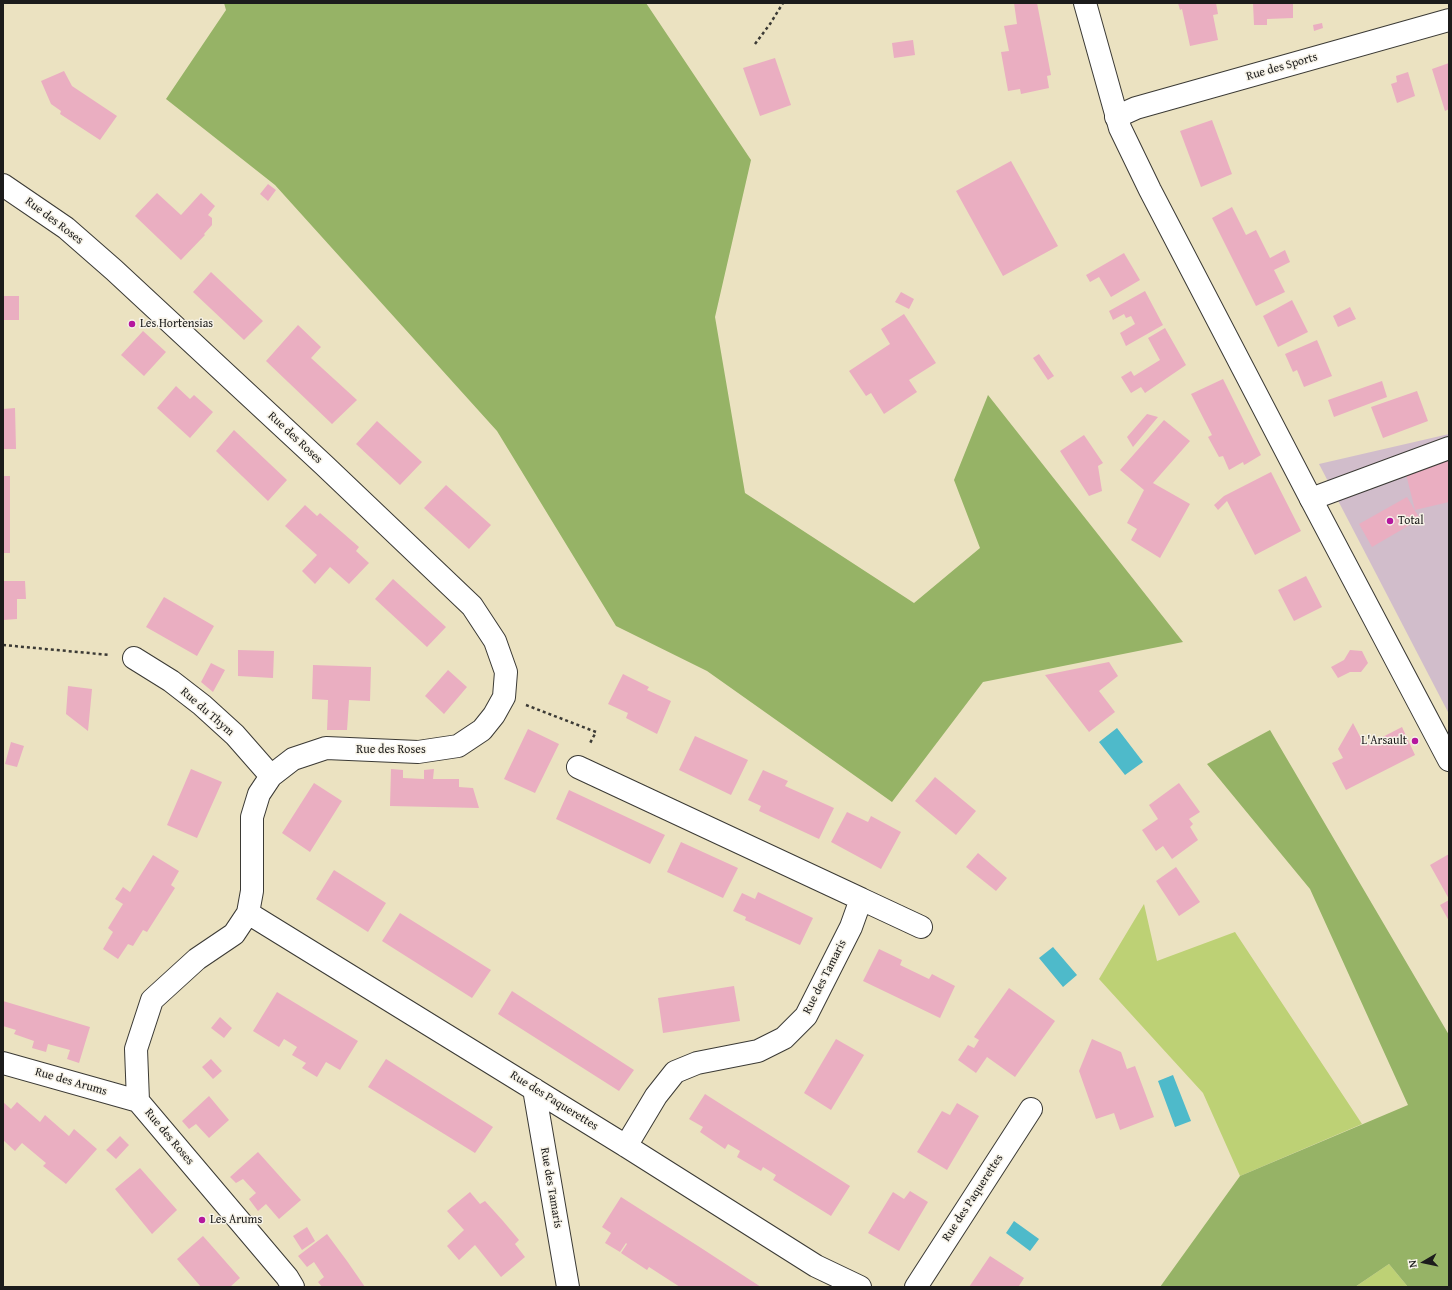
<!DOCTYPE html>
<style>
body{margin:0}
#map{position:relative;width:1452px;height:1290px;overflow:hidden;background:#ebe2c1;font-family:"Gentium Book Plus",serif}
canvas{display:block}
.frame{position:absolute;inset:0;border:4px solid #1c1c1c;pointer-events:none}
.north{position:absolute;left:1404px;top:1242px;width:40px;height:40px;-webkit-text-stroke:3px #f7f3e8;paint-order:stroke;rotate:261deg;font-size:11px;font-weight:700;line-height:16px;text-align:center;color:#1c1c1c}
.north::after{content:'';display:block;margin:auto;width:14px;height:18px;background:#1c1c1c;clip-path:polygon(50% 0,100% 100%,50% 72%,0 100%)}
</style>
<div id="map">
<canvas width="1452" height="1290"></canvas>
<div class="frame"></div>
<div class="north">N</div>
</div>
<script>
const c = document.querySelector('canvas').getContext('2d');
c.lineJoin = 'round';
function fillPath(path, color) { c.fillStyle = color; c.fill(path, 'evenodd'); }
const toPath = rows => new Path2D(rows.map(r => 'M' + r).join(''));
function trace(path, color, width, dash) { c.strokeStyle = color; c.lineWidth = width; c.lineCap = dash ? 'butt' : 'round'; c.setLineDash(dash || []); c.stroke(path); }
function label(font, color, halo, rows, align = 'center') {
  c.font = font + ' "Gentium Book Plus",serif'; c.lineWidth = 3; c.setLineDash([]); c.textBaseline = 'middle'; c.strokeStyle = halo; c.fillStyle = color; for (const [text, x, y, turn = 0] of rows) {
    c.save(); c.translate(x, y); c.rotate((+turn || 0) * Math.PI / 180); c.textAlign = isNaN(turn) ? turn : align; if (halo) c.strokeText(text, 0, 0); c.fillText(text, 0, 0); c.restore();
  }
}
fillPath(toPath([
 [1449,434,1449,714,1319,464]
]), '#d1bdcb');
fillPath(toPath([
 [1144,904,1157,961,1235,932,1362,1124,1240,1176,1203,1093,1099,979],
 [1389,1264,1408,1287,1355,1287]
]), '#bdd175');
fillPath(toPath([
 [224,3,646,3,751,160,715,317,745,493,914,603,980,548,954,480,988,395,1183,642,983,682,892,802,707,671,616,626,497,431,275,185,166,99,226,10],
 [1270,730,1449,1035,1449,1287,1408,1287,1389,1264,1355,1287,1160,1287,1240,1176,1408,1105,1310,889,1207,764]
]), '#96b366');
fillPath(toPath([
 [1117,728,1143,762,1125,775,1099,742],
 [1053,947,1077,975,1063,987,1039,958],
 [1173,1075,1191,1121,1175,1127,1158,1081],
 [1014,1221,1039,1239,1030,1251,1006,1233]
]), '#4ebaca');
fillPath(toPath([
 [1014,3,1037,3,1051,75,1047,76,1049,88,1021,94,1020,89,1008,91,1001,52,1009,51,1004,26,1017,24],
 [1178,3,1216,3,1218,14,1213,15,1218,40,1190,46,1182,9,1180,10],
 [1253,3,1293,3,1293,18,1267,19,1267,25,1254,25],
 [1322,23,1323,28,1314,31,1313,25],
 [913,40,915,55,894,58,892,43],
 [775,58,791,105,760,116,743,68],
 [1449,63,1449,109,1445,111,1432,69],
 [64,71,72,86,117,116,100,140,60,114,61,111,51,104,41,81],
 [1408,72,1415,96,1397,103,1391,84,1397,82,1396,76],
 [1212,120,1232,174,1201,187,1180,131],
 [1011,161,1058,246,1003,276,956,191],
 [268,184,276,190,268,201,260,194],
 [157,193,181,215,201,193,215,206,208,215,212,218,212,225,204,234,205,235,181,260,135,216],
 [1232,207,1246,235,1256,230,1270,258,1285,250,1290,262,1274,270,1285,292,1256,306,1212,218],
 [1124,253,1140,280,1111,297,1099,277,1090,282,1086,275],
 [211,272,263,321,244,340,193,292],
 [1145,291,1163,325,1126,346,1120,333,1135,324,1131,316,1126,318,1124,314,1113,320,1109,311],
 [901,292,914,299,909,309,895,302],
 [3,296,19,296,19,320,3,320],
 [1292,300,1308,332,1278,347,1263,316],
 [1350,307,1356,319,1338,327,1333,316],
 [904,314,936,363,909,380,917,392,884,414,871,393,866,396,849,371,890,344,881,329],
 [298,325,321,347,311,358,357,400,332,424,266,361],
 [1165,328,1186,365,1145,393,1141,387,1131,393,1121,377,1131,371,1134,376,1160,360,1148,338],
 [143,331,166,352,144,376,121,355],
 [1317,340,1332,376,1304,387,1297,370,1293,372,1285,354],
 [3,346,4,346,4,367,3,367],
 [1039,354,1054,376,1048,380,1033,358],
 [1223,379,1261,455,1246,464,1244,465,1243,462,1229,470,1223,456,1219,457,1208,437,1212,435,1191,394],
 [1382,381,1387,397,1334,417,1328,400],
 [176,386,190,399,194,395,213,412,190,438,157,408],
 [1417,391,1428,421,1383,438,1371,407],
 [15,408,16,449,3,449,3,409],
 [1147,414,1158,417,1133,447,1127,437],
 [1164,420,1190,441,1153,483,1190,504,1160,558,1131,540,1137,529,1127,523,1144,490,1120,470],
 [377,421,422,462,400,485,356,444],
 [234,430,287,480,268,501,216,451],
 [1084,435,1103,463,1098,466,1102,491,1089,496,1060,451],
 [1449,460,1449,502,1415,510,1405,470],
 [1271,472,1301,531,1255,555,1227,501,1218,510,1214,505,1224,496],
 [3,476,10,476,10,553,3,553],
 [446,485,491,525,469,549,424,508],
 [1407,497,1420,519,1372,547,1359,524],
 [305,505,317,516,320,513,359,547,356,551,369,563,349,584,330,567,315,584,302,571,317,555,285,526],
 [1306,576,1322,607,1294,621,1278,590],
 [393,579,446,627,427,647,375,599],
 [3,581,25,581,26,599,17,599,17,619,3,620],
 [164,597,214,626,197,656,146,627],
 [238,650,274,651,273,678,238,676],
 [1350,650,1362,651,1368,663,1361,672,1350,672,1338,678,1331,667,1344,660],
 [1109,662,1118,676,1099,691,1115,712,1089,732,1045,675],
 [211,663,225,670,213,692,201,682],
 [313,665,371,667,370,701,349,700,347,730,327,730,328,700,312,699],
 [448,670,467,687,444,714,425,696],
 [623,674,649,687,647,690,671,701,657,734,626,718,628,713,608,704],
 [68,686,92,689,88,731,66,714],
 [1353,723,1365,746,1402,727,1415,755,1346,790,1332,763,1343,758,1338,749],
 [528,729,559,744,535,793,504,779],
 [695,736,748,760,731,795,679,770],
 [11,742,24,746,17,767,5,764],
 [191,769,222,782,197,838,167,825],
 [391,769,403,770,403,778,424,779,424,770,434,769,433,779,459,779,459,787,473,788,479,808,390,806],
 [763,770,788,781,785,786,834,808,819,839,759,811,761,806,748,800],
 [935,777,976,811,956,835,915,801],
 [314,783,342,801,310,852,282,833],
 [1179,783,1200,812,1189,819,1193,824,1190,827,1198,840,1172,859,1163,846,1156,851,1142,830,1158,819,1149,805],
 [569,790,665,835,650,864,556,819],
 [847,812,868,822,871,816,901,832,881,869,831,842],
 [681,842,738,868,723,898,667,872],
 [978,853,1007,878,996,891,966,867],
 [1449,854,1449,899,1430,865],
 [153,855,179,871,171,885,175,888,147,932,143,930,133,946,128,944,118,959,103,949,113,932,108,928,123,904,115,899,123,887,130,892],
 [1176,867,1200,902,1179,916,1156,881],
 [334,870,386,903,368,932,316,899],
 [758,892,813,918,800,945,745,920,746,917,733,911,742,893,755,899],
 [1449,900,1449,921,1440,905],
 [400,913,491,970,472,998,382,941],
 [879,949,902,960,900,965,929,979,932,974,955,986,940,1018,863,981],
 [734,986,740,1021,663,1033,658,998],
 [1009,988,1055,1021,1015,1077,987,1057,976,1073,958,1060,968,1045,974,1048,979,1040,974,1037],
 [512,991,634,1070,619,1091,498,1014],
 [277,992,358,1041,340,1070,326,1062,317,1077,302,1068,306,1063,292,1055,297,1047,284,1039,279,1047,253,1031],
 [3,1001,90,1027,79,1063,67,1059,70,1050,48,1044,46,1052,32,1048,34,1041,14,1034,16,1030,3,1026],
 [220,1017,232,1028,224,1038,211,1028],
 [836,1039,864,1055,831,1110,804,1093],
 [1092,1039,1121,1052,1127,1069,1135,1066,1154,1117,1120,1130,1114,1113,1096,1119,1079,1071],
 [211,1059,222,1071,213,1079,202,1067],
 [386,1059,493,1127,475,1153,368,1087],
 [705,1094,850,1186,831,1216,773,1180,776,1175,763,1167,761,1171,737,1157,740,1151,728,1144,725,1149,700,1132,703,1127,689,1119],
 [209,1096,229,1120,209,1138,196,1124,189,1129,182,1121],
 [3,1102,11,1109,17,1102,40,1122,45,1115,69,1136,74,1129,97,1149,66,1184,43,1166,46,1163,22,1143,15,1151,3,1140],
 [957,1103,979,1116,947,1170,917,1152,942,1111,950,1115],
 [120,1136,129,1145,116,1159,106,1150],
 [258,1152,301,1200,279,1219,266,1204,258,1211,249,1199,256,1193,243,1179,236,1183,230,1177],
 [140,1168,177,1210,152,1234,115,1189],
 [910,1191,928,1202,899,1251,868,1233,893,1192,904,1199],
 [470,1192,480,1204,485,1201,503,1221,519,1240,515,1244,525,1257,501,1277,475,1245,459,1260,447,1246,464,1230,447,1211],
 [621,1197,698,1246,761,1287,680,1287,649,1267,647,1270,621,1253,627,1244,626,1243,620,1252,605,1243,611,1233,602,1227],
 [307,1227,315,1241,302,1250,293,1236],
 [327,1234,347,1261,365,1287,322,1287,318,1282,324,1277,314,1262,307,1267,298,1256],
 [203,1236,240,1278,230,1287,201,1287,177,1259],
 [990,1256,1024,1278,1019,1286,1021,1287,969,1287]
]), '#eaaec1');
const minor = toPath([
 [1116,117,1136,108,1449,20],
 [3,185,66,228,114,270,324,465,472,606,495,641,506,672,504,697,494,715,482,730,458,746,418,752,326,748,293,759,271,776,259,794,252,817,252,891,248,913,234,934,197,959,152,1000,136,1049,138,1101,287,1277,293,1287],
 [1311,499,1449,448],
 [134,658,171,681,202,705,235,735,271,776],
 [578,767,861,899,851,927,806,1016,784,1038,758,1051,697,1063,675,1072,656,1096,626,1146],
 [861,899,921,927],
 [248,913,626,1146,816,1266,860,1287],
 [3,1063,138,1101],
 [534,1089,568,1287],
 [916,1287,1031,1109]
]);
const major = toPath([
 [1085,3,1120,128,1150,190,1311,499,1449,760]
]);
trace(minor, '#3b3a35', 24);
trace(major, '#3b3a35', 24);
trace(toPath([
 [755,44,770,24,783,3],
 [3,645,110,655],
 [526,705,596,732,589,745]
]), '#3b3a35', 2.5, [3, 3]);
trace(minor, '#fff', 22);
trace(major, '#fff', 22);
for (const [x, y, r, color] of [
 [132,324,4,"#b5179e"],
 [1390,521,4,"#b5179e"],
 [1415,741,4,"#b5179e"],
 [202,1220,4,"#b5179e"]
]) { const dot = new Path2D(); dot.arc(x, y, r, 0, 2 * Math.PI); c.fillStyle = color; c.fill(dot); trace(dot, '#f7f3e8', 1.5); }
label('12px', '#1c1c1c', '#f7f3e8', [
 ["Rue des Sports",1282,67,-16],
 ["Rue des Roses",54,221,37],
 ["Rue des Roses",295,438,43],
 ["Rue du Thym",207,712,41],
 ["Rue des Roses",391,750],
 ["Rue des Tamaris",825,977,-63],
 ["Rue des Arums",71,1082,16],
 ["Rue des Paquerettes",554,1101,32],
 ["Rue des Roses",169,1137,50],
 ["Rue des Tamaris",551,1188,80],
 ["Rue des Paquerettes",973,1198,-57]
]);
label('12px', '#1c1c1c', '#f7f3e8', [
 ["Les Hortensias",140,324],
 ["Total",1398,521],
 ["L'Arsault",1407,741,"right"],
 ["Les Arums",210,1220]
], 'left');
</script>
